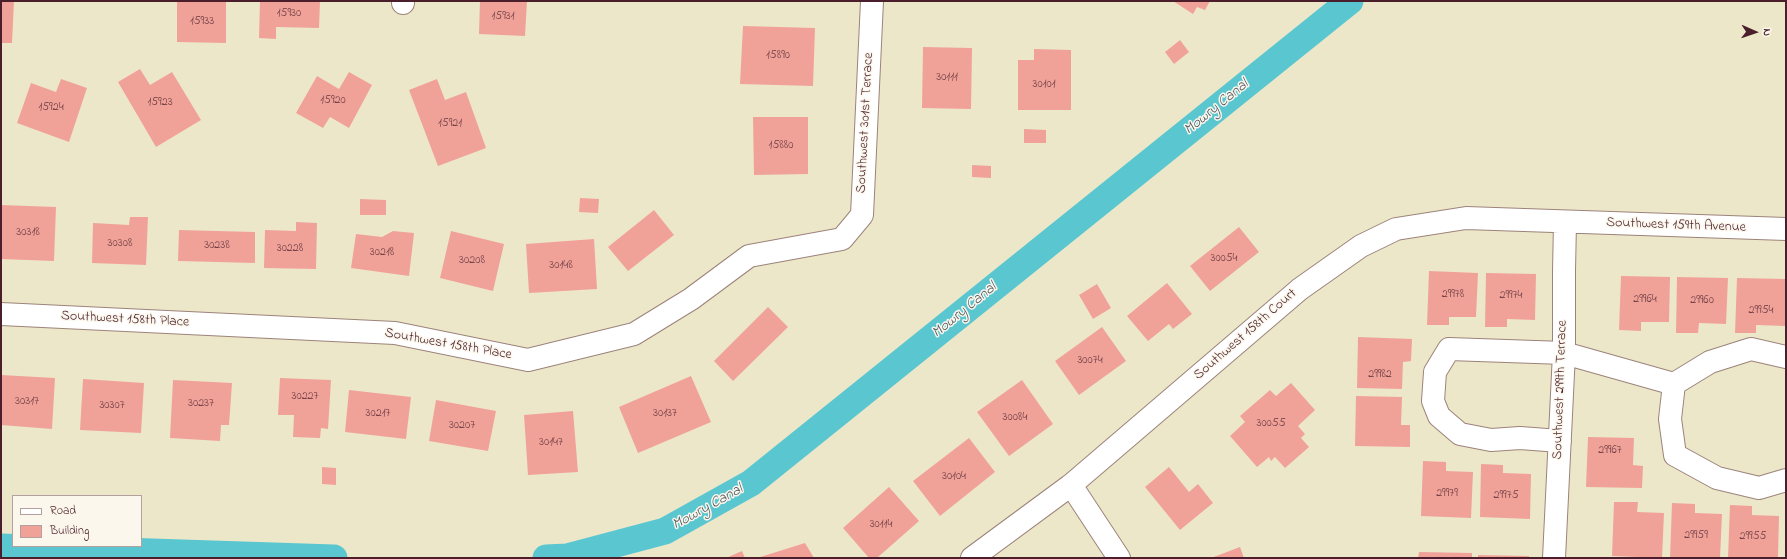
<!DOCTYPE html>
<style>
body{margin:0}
#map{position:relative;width:1787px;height:559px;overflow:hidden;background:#ede7ca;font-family:"Indie Flower",sans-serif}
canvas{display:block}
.frame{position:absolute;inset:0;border:2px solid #4a1f2b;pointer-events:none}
.legend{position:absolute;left:12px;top:495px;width:130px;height:52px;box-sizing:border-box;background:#fbf7ec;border:1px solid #b4a19f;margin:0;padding:5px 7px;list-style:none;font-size:12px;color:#4a1f2b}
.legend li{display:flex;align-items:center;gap:8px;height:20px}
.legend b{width:20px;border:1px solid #b4a19f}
.north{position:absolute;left:1735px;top:12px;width:40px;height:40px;-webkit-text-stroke:3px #fbf7ec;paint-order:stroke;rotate:92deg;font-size:11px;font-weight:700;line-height:16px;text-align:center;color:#4a1f2b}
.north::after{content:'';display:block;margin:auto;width:14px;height:18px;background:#4a1f2b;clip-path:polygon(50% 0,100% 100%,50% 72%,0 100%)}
</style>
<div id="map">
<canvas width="1787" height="559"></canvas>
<div class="frame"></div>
<ul class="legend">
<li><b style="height:5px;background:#fff"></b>Road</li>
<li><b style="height:11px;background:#f0a299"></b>Building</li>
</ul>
<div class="north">N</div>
</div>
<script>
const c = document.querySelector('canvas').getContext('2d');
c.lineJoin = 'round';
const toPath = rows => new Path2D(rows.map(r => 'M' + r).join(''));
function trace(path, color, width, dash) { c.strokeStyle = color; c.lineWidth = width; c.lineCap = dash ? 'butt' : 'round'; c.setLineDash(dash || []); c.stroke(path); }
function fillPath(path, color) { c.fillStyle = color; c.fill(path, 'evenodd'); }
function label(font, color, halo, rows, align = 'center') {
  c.font = font + ' "Indie Flower",sans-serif'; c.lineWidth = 3; c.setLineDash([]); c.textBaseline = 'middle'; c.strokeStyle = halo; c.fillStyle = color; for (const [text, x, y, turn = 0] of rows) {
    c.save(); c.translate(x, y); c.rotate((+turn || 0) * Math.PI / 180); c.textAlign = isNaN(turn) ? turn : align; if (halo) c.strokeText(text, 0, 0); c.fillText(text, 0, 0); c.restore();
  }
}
trace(toPath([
 [1,547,334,558],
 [546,558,567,557,665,531,751,483,1350,1]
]), '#5ac7d0', 27);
fillPath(toPath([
 [1,1,14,1,12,43,1,43],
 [177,1,226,1,226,43,177,42],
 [260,1,320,1,319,28,276,27,276,39,259,38],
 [480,1,527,1,525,36,479,34],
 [1173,1,1210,1,1205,10,1197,7,1193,14],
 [743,26,815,28,813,86,740,84],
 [1180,40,1189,52,1174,64,1165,52],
 [923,47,972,48,971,109,922,108],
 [1034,49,1071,50,1071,110,1018,110,1018,60,1034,60],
 [140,69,150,85,172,72,201,120,156,147,118,82],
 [349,72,372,85,349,128,330,117,323,128,296,113,317,76,339,89],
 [61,79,87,88,69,142,17,123,31,83,56,92],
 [437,79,445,100,466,92,486,148,438,166,409,90],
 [753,117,808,117,808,174,754,175],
 [1024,129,1046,130,1046,143,1024,143],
 [972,165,991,166,991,178,972,177],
 [580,198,599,199,598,213,579,212],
 [360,199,386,200,386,215,360,215],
 [1,205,56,207,54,261,1,259],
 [654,210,674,235,628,271,608,247],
 [130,217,148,217,146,265,92,263,93,223,129,225],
 [296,222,317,223,316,269,264,268,265,230,296,231],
 [1239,227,1259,252,1210,291,1190,266],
 [179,230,255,232,255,263,178,261],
 [393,231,414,233,409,276,351,268,356,234,382,237],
 [451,231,504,244,493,291,440,278],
 [594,239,597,289,529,293,526,244],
 [1429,271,1478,273,1476,317,1449,317,1449,325,1427,325],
 [1486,273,1536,274,1535,320,1507,319,1507,327,1485,327],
 [1621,276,1670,277,1669,322,1641,322,1641,331,1619,330],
 [1677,277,1728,278,1726,324,1699,323,1698,333,1676,333],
 [1737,278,1786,279,1785,326,1756,325,1756,333,1735,333],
 [1167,283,1192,314,1173,329,1169,324,1148,341,1127,316],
 [1097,284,1111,308,1093,319,1079,295],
 [768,307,788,327,733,381,714,361],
 [1102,327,1126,361,1079,395,1055,361],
 [1358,337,1412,339,1411,361,1403,362,1402,389,1357,388],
 [1,375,55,378,52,429,1,425],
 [691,376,711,422,638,453,619,407],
 [280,378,331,380,328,429,321,428,320,438,293,437,294,415,278,415],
 [83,379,144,383,141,433,80,430],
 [173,380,232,383,229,425,221,425,220,441,170,438],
 [1022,380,1053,424,1009,456,977,412],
 [1291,383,1315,410,1298,426,1305,434,1301,438,1309,447,1285,468,1275,457,1271,461,1269,457,1257,467,1230,436,1245,422,1240,416,1270,390,1276,396],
 [349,390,411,397,406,439,345,432],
 [1356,396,1402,397,1401,425,1410,425,1410,447,1355,446],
 [436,400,496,411,488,451,429,441],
 [573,411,578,472,528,475,524,415],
 [1588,437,1634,438,1633,465,1643,466,1642,488,1586,487],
 [969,438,995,472,940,516,913,481],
 [1423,461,1446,462,1446,471,1473,472,1471,518,1421,516],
 [1481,464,1503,465,1503,473,1531,474,1530,519,1480,517],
 [322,467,336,468,336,485,322,484],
 [1169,467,1189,492,1198,484,1213,503,1180,530,1145,487],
 [889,487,919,521,877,558,869,558,843,528],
 [1614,502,1638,502,1637,512,1664,513,1662,558,1612,556],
 [1672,503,1695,504,1695,513,1722,514,1720,558,1670,558],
 [1730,505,1752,506,1752,515,1779,516,1778,558,1728,558],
 [805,543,814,558,757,558],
 [1240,547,1244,558,1211,558],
 [742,551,745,558,726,558],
 [1419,552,1472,553,1472,558,1418,558],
 [1478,555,1529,556,1529,558,1478,558]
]), '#f0a299');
const street = toPath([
 [403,3,403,1],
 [1,314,395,333,528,360,634,334,691,299,749,256,842,239,862,215,872,1],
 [1674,384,1670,419,1675,455,1717,478,1759,488,1786,480],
 [1560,441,1520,438,1491,440,1460,434,1439,416,1433,401,1435,372,1449,349,1564,353,1674,384,1710,362,1751,349,1786,357],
 [1071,485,1119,558],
 [972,558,1071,485,1300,289,1361,246,1396,229,1466,218,1786,229],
 [1554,558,1564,353,1564,271,1565,222]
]);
trace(street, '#9c837a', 24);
trace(street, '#fff', 22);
label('12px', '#744046', null, [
 ["15930",289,14],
 ["15931",503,17],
 ["15933",202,22],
 ["15890",778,56],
 ["30111",947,78],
 ["30101",1044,85],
 ["15920",333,101],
 ["15923",160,103],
 ["15924",51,108],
 ["15921",450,124],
 ["15880",781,146],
 ["30318",28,233],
 ["30308",120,244],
 ["30238",217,246],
 ["30228",290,249],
 ["30218",382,253],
 ["30054",1224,259],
 ["30208",472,261],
 ["30148",561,266],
 ["29978",1453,295],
 ["29974",1511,296],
 ["29964",1645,300],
 ["29960",1702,301],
 ["29954",1761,311],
 ["30074",1090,361],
 ["29982",1380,375],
 ["30227",305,397],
 ["30317",27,402],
 ["30237",201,404],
 ["30307",112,406],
 ["30217",378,414],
 ["30137",665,414],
 ["30084",1015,418],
 ["30055",1271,424],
 ["30207",462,426],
 ["30147",551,443],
 ["29967",1610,451],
 ["30104",954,477],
 ["29979",1447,494],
 ["29975",1506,496],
 ["30114",881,525],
 ["29959",1696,536],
 ["29955",1753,537]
]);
label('14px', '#4a1f2b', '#fbf7ec', [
 ["Southwest 301st Terrace",866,123,-87],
 ["Southwest 159th Avenue",1676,226,2],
 ["Southwest 158th Place",125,320,3],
 ["Southwest 158th Court",1246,335,-41],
 ["Southwest 158th Place",448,345,10],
 ["Southwest 299th Terrace",1561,390,-88]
]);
label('italic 15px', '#505a65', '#fbf7ec', [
 ["Mowry Canal",1217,108,-39],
 ["Mowry Canal",965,311,-39],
 ["Mowry Canal",708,508,-29]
]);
</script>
